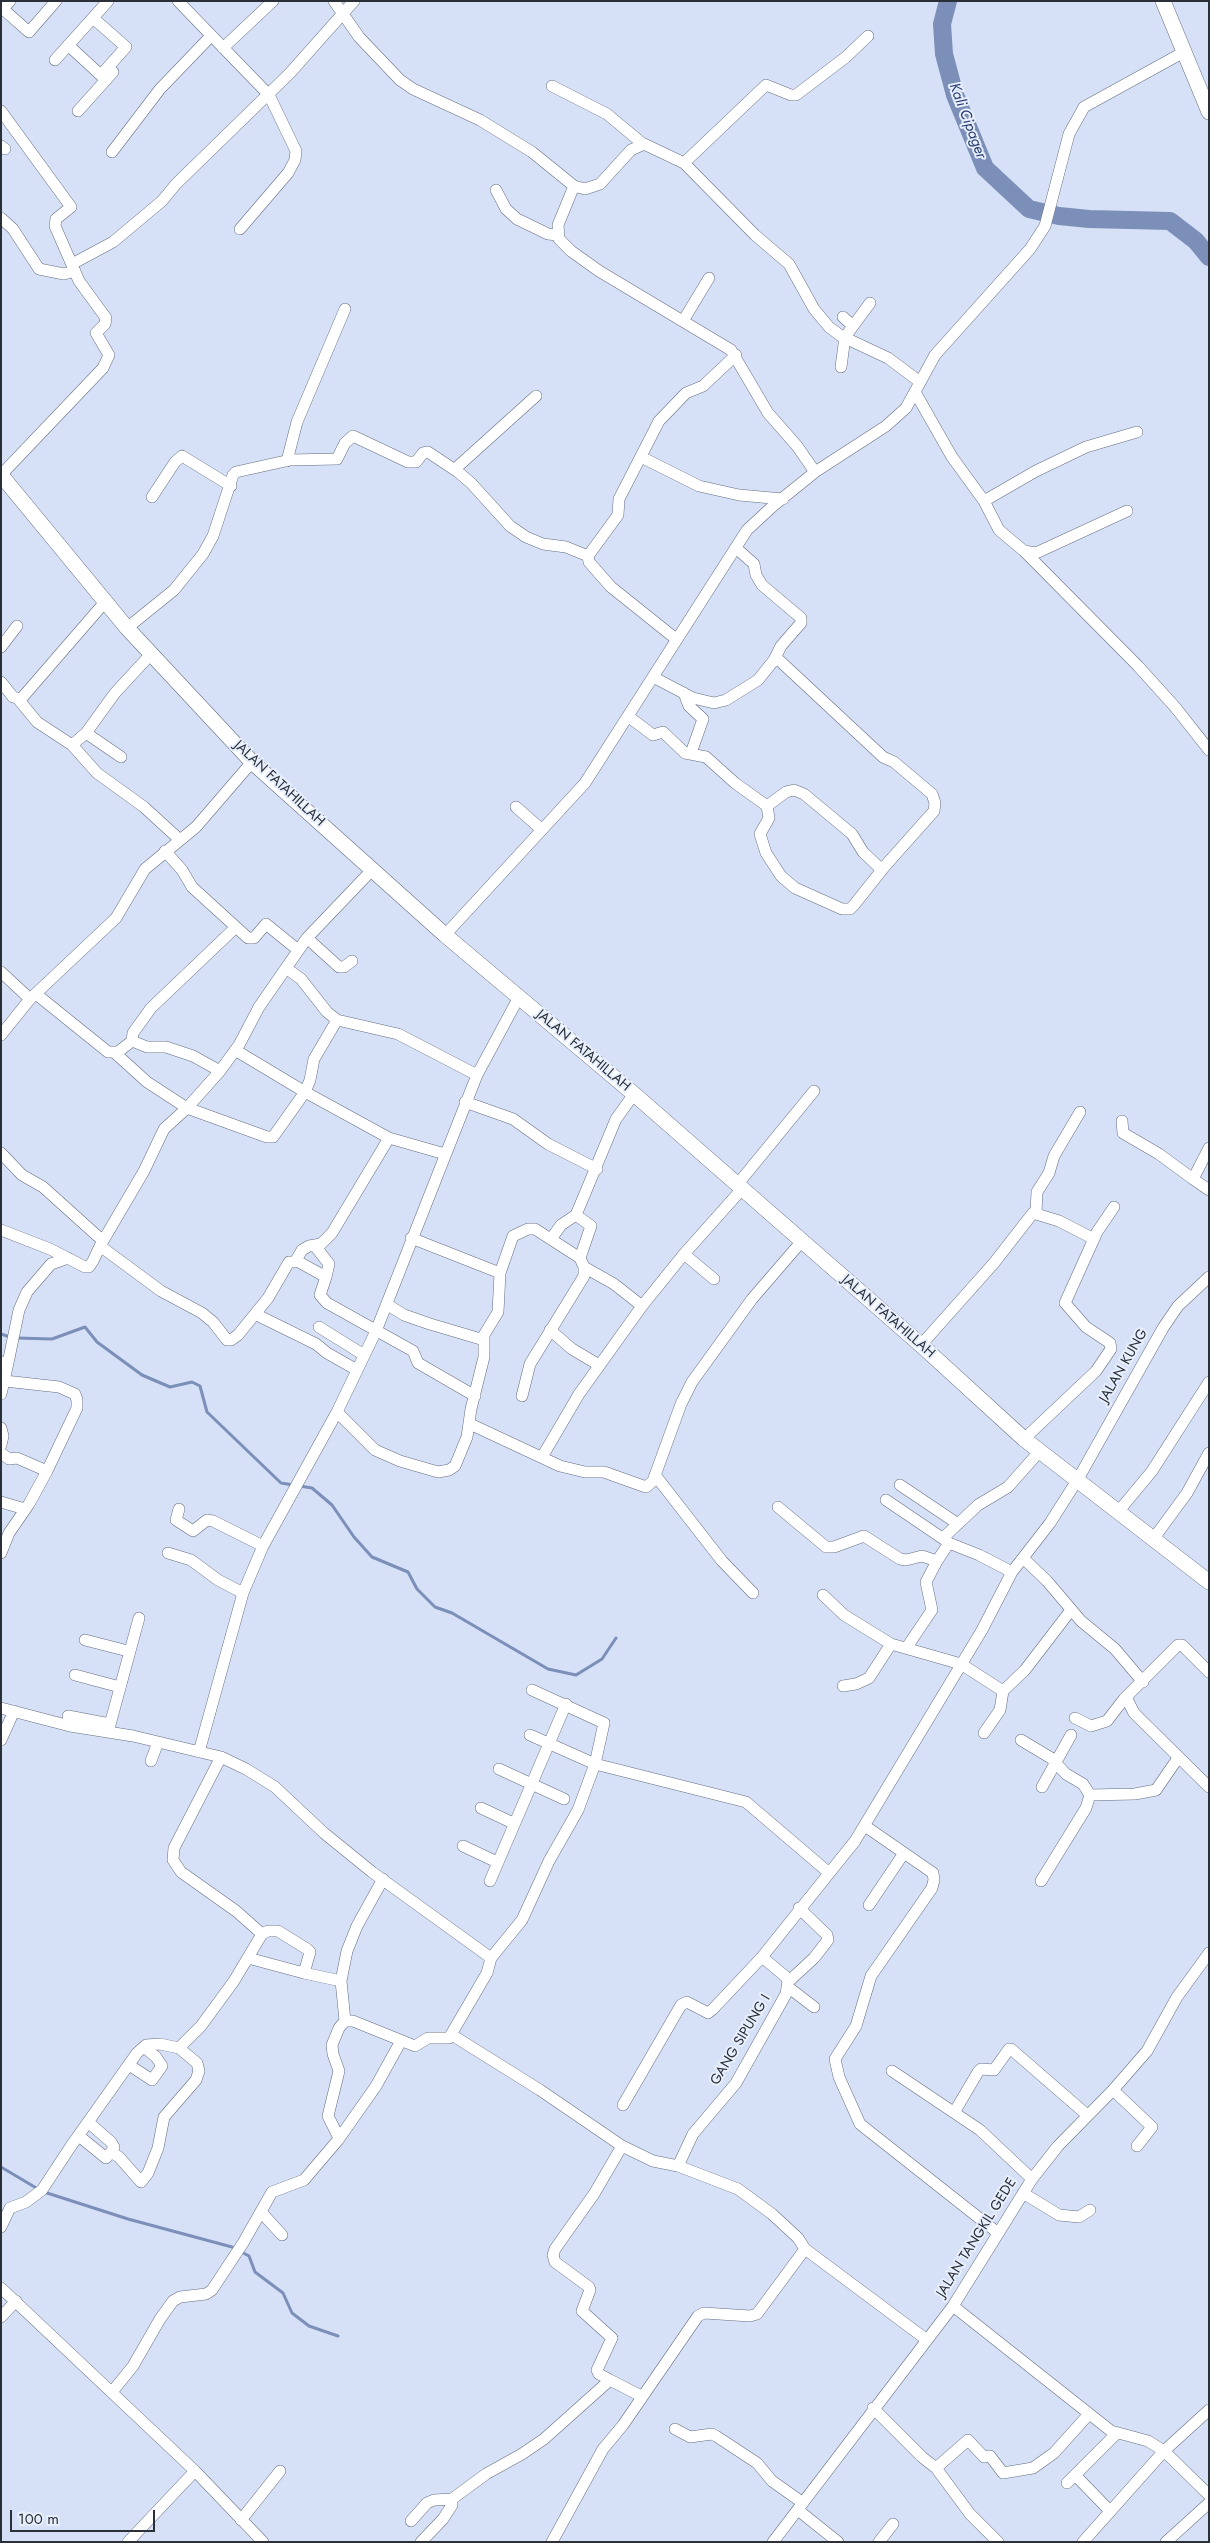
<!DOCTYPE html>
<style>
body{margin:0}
#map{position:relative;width:1210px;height:2543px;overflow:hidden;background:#d6e1f8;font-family:Jost,sans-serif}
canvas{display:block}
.frame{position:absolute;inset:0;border:2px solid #2b3038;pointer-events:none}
.scale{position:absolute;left:10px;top:2510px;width:145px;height:22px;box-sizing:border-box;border:2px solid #2b3038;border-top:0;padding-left:6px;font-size:15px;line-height:18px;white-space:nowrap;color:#2b3038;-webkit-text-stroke:4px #e8effc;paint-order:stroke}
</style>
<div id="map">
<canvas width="1210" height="2543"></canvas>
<div class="frame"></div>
<div class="scale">100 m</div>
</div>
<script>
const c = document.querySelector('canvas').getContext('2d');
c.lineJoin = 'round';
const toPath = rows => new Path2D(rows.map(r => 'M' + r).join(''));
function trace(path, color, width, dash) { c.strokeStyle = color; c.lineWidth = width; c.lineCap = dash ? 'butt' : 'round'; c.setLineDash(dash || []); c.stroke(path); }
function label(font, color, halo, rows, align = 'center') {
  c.font = font + ' Jost,sans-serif'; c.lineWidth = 4; c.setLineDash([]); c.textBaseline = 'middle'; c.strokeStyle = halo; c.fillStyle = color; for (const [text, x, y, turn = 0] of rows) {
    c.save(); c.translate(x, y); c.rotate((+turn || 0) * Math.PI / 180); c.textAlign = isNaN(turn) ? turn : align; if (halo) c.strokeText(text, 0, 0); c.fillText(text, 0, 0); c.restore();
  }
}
trace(toPath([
 [1,1334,10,1337],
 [16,1338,52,1339,85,1327,97,1342,142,1375,170,1387,192,1382,200,1386,207,1412,281,1483,312,1488,332,1505,354,1537,372,1557,408,1572,417,1589,435,1607,452,1613,548,1669,576,1675,602,1659,616,1638],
 [1,2167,38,2189],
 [44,2192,128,2219,232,2247,249,2256,255,2272,283,2293,292,2313,309,2326,338,2336]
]), '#7c8fb8', 3);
trace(toPath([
 [948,1,942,24,944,54,955,95,985,168,1029,209,1059,216,1089,219,1170,221,1196,241,1209,257]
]), '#7c8fb8', 18);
const street = toPath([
 [10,1,3,9,29,32,56,1],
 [178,1,269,95,296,151,295,160,288,173,240,229],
 [334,1,359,37,400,80,413,89,480,120,532,152,574,186,585,189,600,184,631,150,644,144,684,163,755,235,789,264,814,309,829,327,841,336,888,358,920,382],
 [93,18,126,47,101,75],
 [68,45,106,80],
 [223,48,273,1],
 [55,60,108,1],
 [552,86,607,114,643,144],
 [1,111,71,207,56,219,55,226,79,281,106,318,105,324,96,333,109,355,103,368,1,475],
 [78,111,113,72],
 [1,146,5,149],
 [112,152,160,89,210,37],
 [684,163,766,85,791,95,796,95,846,57,868,36],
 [574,186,558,225,559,239,571,251,599,271,731,350,768,413,797,446,815,472],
 [496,190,506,209,517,219,548,234,558,235],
 [1,218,13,229,39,269,64,274,75,271],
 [72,264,113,242,162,201,176,184,290,73,354,1],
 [843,317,853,326],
 [683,321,709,278],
 [841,367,845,337,870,303],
 [915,392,952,457,984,501,999,530,1024,551,1036,553,1127,511],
 [641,457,699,486,739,495,783,499],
 [287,461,297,422,345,309],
 [455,469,536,396],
 [152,497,175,462,182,456,231,486],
 [984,501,1036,471,1086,447,1137,432],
 [736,548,754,564,756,575,762,585,801,618,801,623,781,646,774,660],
 [1024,551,1138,666,1175,707,1209,750],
 [588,556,589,562,611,587,676,639],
 [127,628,174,590,203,554,213,536,233,475,236,472,290,460,337,459,345,443,353,436,408,462,416,462,423,453,428,452,458,472,471,483,510,526,526,537,543,544,566,547,588,556,618,515,619,499,659,421,686,393,703,386,736,355],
 [1,647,17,626],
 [151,654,115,693,86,733,72,745,97,773,144,807,180,840],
 [1,682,13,697,21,699,105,602],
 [684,693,689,706,703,719,691,753],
 [19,700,37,722,72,745],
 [629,717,653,735,663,732,685,753,706,757,735,783,767,806,769,818,760,834,766,853,781,876,795,888,842,909,850,909,854,905,885,866,934,811,935,803,932,794,894,762,883,757,780,661,774,660,758,680,726,700,714,703,693,698,653,677],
 [86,733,121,757],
 [767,806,786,792,794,790,804,794,852,834,863,852,882,870],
 [516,807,541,829],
 [165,851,182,870,192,887,248,938,254,938,266,924,298,950],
 [445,935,585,783,747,530,773,506,815,472,886,426,906,408,935,355,1030,249,1045,226,1069,134,1084,107,1184,52],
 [307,938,339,967,344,967,352,961],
 [286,968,301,979,327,1012,337,1020,314,1059,310,1080,305,1092,389,1138,332,1233,321,1244,309,1246,302,1250,295,1262,289,1262,268,1298,238,1335,231,1340,227,1340,213,1322,202,1313,161,1291,100,1246,144,1171,164,1129,187,1108,220,1071,239,1045,259,1007,286,968,307,938,372,870],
 [1,972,30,999],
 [36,994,108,1052,118,1052,132,1041,147,1047,166,1047,193,1056,220,1071],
 [337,1020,398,1034,477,1075],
 [1,1035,30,999,116,918,145,869,196,827,252,762],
 [132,1041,133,1033,151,1008,236,927],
 [115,1053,147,1082,187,1108,267,1137,273,1137,305,1092,235,1050],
 [465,1102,513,1119,548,1144,597,1169],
 [1122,1121,1123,1133,1159,1154,1193,1179],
 [389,1138,445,1154],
 [1209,1148,1193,1179,1209,1190],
 [1,1153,22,1175,43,1187,103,1241],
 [737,1185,814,1091],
 [1036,1213,1037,1192,1049,1173,1054,1156,1080,1112],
 [1,1230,50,1249,85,1267,89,1267,93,1261,100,1246],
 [411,1238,500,1273,513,1236,528,1229,535,1229,580,1258],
 [551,1239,561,1225,576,1215],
 [315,1246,329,1264,326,1277],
 [684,1254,714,1279],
 [297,1261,326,1277,320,1295,327,1303,413,1351,418,1363,475,1396],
 [584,1267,614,1284,642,1306],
 [388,1305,404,1315,430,1324,484,1340],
 [255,1314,316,1344,327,1353,357,1370],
 [319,1327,364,1355],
 [550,1330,572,1349,599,1365],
 [921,1345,994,1263,1033,1213,1059,1221,1094,1239],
 [1,1362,8,1363,19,1310,27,1292,51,1264,68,1258],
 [1,1394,8,1363],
 [522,1396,530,1364,584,1276,584,1267,580,1258,591,1226,576,1215,616,1119,634,1094],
 [337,1412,375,1450,400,1461,438,1472,449,1470,455,1466,467,1437,471,1409,484,1357,484,1335,498,1312,500,1273],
 [470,1424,560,1466,585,1472,604,1472,646,1487,653,1481,681,1404,692,1382,752,1299,802,1241],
 [1,1428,3,1436,1,1445],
 [1024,1439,1096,1371,1111,1349,1110,1343,1086,1327,1065,1303,1097,1232,1114,1207],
 [1,1453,9,1459,17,1458,47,1471],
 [542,1457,579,1394,642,1306,684,1254,742,1189],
 [655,1475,722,1561,753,1593],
 [900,1485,958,1524],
 [886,1500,948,1542],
 [1,1502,25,1509],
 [778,1507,826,1547,834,1547,864,1536,900,1559,906,1560,922,1556,937,1561,949,1543,979,1555,1012,1572],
 [179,1509,176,1520,193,1531,207,1520,213,1521,263,1546],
 [1118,1512,1152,1471,1209,1382],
 [943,1538,978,1505,1008,1487,1039,1452],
 [1154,1538,1187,1493,1209,1453],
 [1,1553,9,1533,29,1504,47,1471,77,1408,77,1400,75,1394,59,1387,5,1381],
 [168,1553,191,1560,218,1580,243,1593],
 [1023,1558,1047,1581,1081,1621,1115,1649,1143,1682],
 [823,1595,844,1615,891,1644,961,1664,1003,1691,1025,1670,1071,1610],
 [85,1640,128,1651],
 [907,1647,932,1610,926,1582,937,1561],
 [75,1675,120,1687],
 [843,1686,856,1684,869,1678,891,1644],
 [1126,1697,1134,1713,1209,1787],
 [1,1708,70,1726,133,1736,221,1757,246,1769,275,1787,324,1833,372,1872,491,1958],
 [68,1716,110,1724],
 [1075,1718,1091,1726,1107,1721,1124,1699,1178,1645,1182,1645,1209,1672],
 [108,1732,139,1618],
 [984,1733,1000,1710,1003,1691],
 [530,1735,595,1764,746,1802,828,1872],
 [1,1740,14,1711],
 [1021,1740,1051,1758,1066,1774,1083,1784,1090,1795],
 [199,1752,243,1593,263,1546,337,1412,376,1331,477,1075,519,997],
 [151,1761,158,1742],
 [499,1769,564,1799],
 [1042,1787,1071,1735],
 [481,1808,513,1823],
 [865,1826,933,1873,934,1880,932,1888,871,1976,856,2026,835,2059,839,2077,860,2124,998,2233],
 [463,1846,497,1862],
 [490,1881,566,1704],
 [1041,1881,1086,1808,1090,1795,1135,1794,1156,1790,1178,1758],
 [869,1905,904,1853],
 [262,1934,268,1931,278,1931,307,1949,310,1952,304,1973,341,1981],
 [248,1958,304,1973],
 [788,1982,814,1958,828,1940,827,1935,799,1908],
 [788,1987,814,2007],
 [345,2021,341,1981,347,1951,357,1926,383,1879],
 [452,2035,540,2090,622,2146,653,2161,678,2166,738,2189,772,2214,798,2238,805,2249,927,2340],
 [179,2048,201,2026,234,1981,262,1934,236,1911,181,1872,173,1860,174,1848,221,1757],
 [129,2065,152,2080,162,2066,156,2057,144,2047],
 [892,2071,980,2130,1032,2179],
 [1113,2090,1152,2127,1137,2146],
 [623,2105,681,2005,687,2002,708,2013,713,2009,762,1957,855,1841,982,1630,1012,1572,1050,1523,1078,1479,1163,1328,1178,1306,1209,1277],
 [955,2111,978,2072,981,2069,994,2070,1009,2049,1011,2049,1086,2114],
 [88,2122,111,2142,114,2147,111,2152],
 [339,2138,328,2116,339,2071,333,2054,332,2045,339,2028,345,2021,353,2021,415,2046,428,2038,449,2038,487,1973,491,1958,522,1920,549,1861,578,1810,595,1764,604,1723,532,1690],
 [678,2166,693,2134,736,2083,786,1994,788,1982,786,1977,762,1957],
 [1023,2193,1059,2215,1079,2217,1090,2210],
 [261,2212,282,2235],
 [1,2227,10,2208,26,2202,42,2190,71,2146,137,2053,146,2045,160,2044,179,2048,197,2063,199,2071,196,2080,164,2117,158,2148,148,2173,141,2182,119,2157,111,2152,106,2158,79,2136],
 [1,2288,195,2471,263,2542],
 [953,2306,1111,2431,1148,2441,1164,2451,1209,2495],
 [1,2317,16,2301],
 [610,2380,599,2374,597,2370,612,2338,582,2311,590,2290,589,2287,555,2262,553,2255,555,2249,594,2194,622,2146],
 [112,2392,133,2366,160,2319,173,2301,180,2297,206,2294,212,2290,243,2243,272,2192,304,2180,338,2140,376,2086,401,2041],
 [873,2408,922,2457,936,2468,968,2440,984,2457,990,2456,1003,2473,1033,2468,1054,2453,1089,2414],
 [675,2429,690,2437,712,2434,716,2436,757,2463,772,2481,803,2503],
 [936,2468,970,2514,998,2542],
 [1075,2475,1110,2511],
 [1067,2483,1116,2434],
 [798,2510,838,2542],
 [241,2520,280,2471],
 [411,2521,427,2503,434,2500,452,2499,486,2474,522,2454,544,2439,610,2380,641,2396],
 [128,2542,195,2471],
 [421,2542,443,2519,452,2505,452,2499],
 [552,2542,603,2449,623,2425,698,2316,704,2313,750,2316,757,2314,805,2249],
 [773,2542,953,2306,1032,2179,1058,2146,1113,2090,1147,2051,1177,1997,1209,1953],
 [879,2542,893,2524],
 [1083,2542,1164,2451,1209,2410],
 [1166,2542,1209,2503]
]);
const secondary = toPath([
 [1163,1,1209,112],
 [1,475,127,628,252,762,445,935,634,1094,921,1345,1024,1439,1209,1582]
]);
trace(street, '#636d81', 12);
trace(secondary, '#636d81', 16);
trace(street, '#fff', 11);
trace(secondary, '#fff', 15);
label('14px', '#2b3038', '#e8effc', [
 ["JALAN FATAHILLAH",279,784,43],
 ["JALAN FATAHILLAH",583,1051,40],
 ["JALAN FATAHILLAH",888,1317,41],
 ["JALAN KUNG",1124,1366,-60],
 ["GANG SIPUNG I",741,2040,-59],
 ["JALAN TANGKIL GEDE",977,2238,-58]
]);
label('italic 15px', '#263c71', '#e8effc', [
 ["Kali Cipager",967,121,69]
]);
</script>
